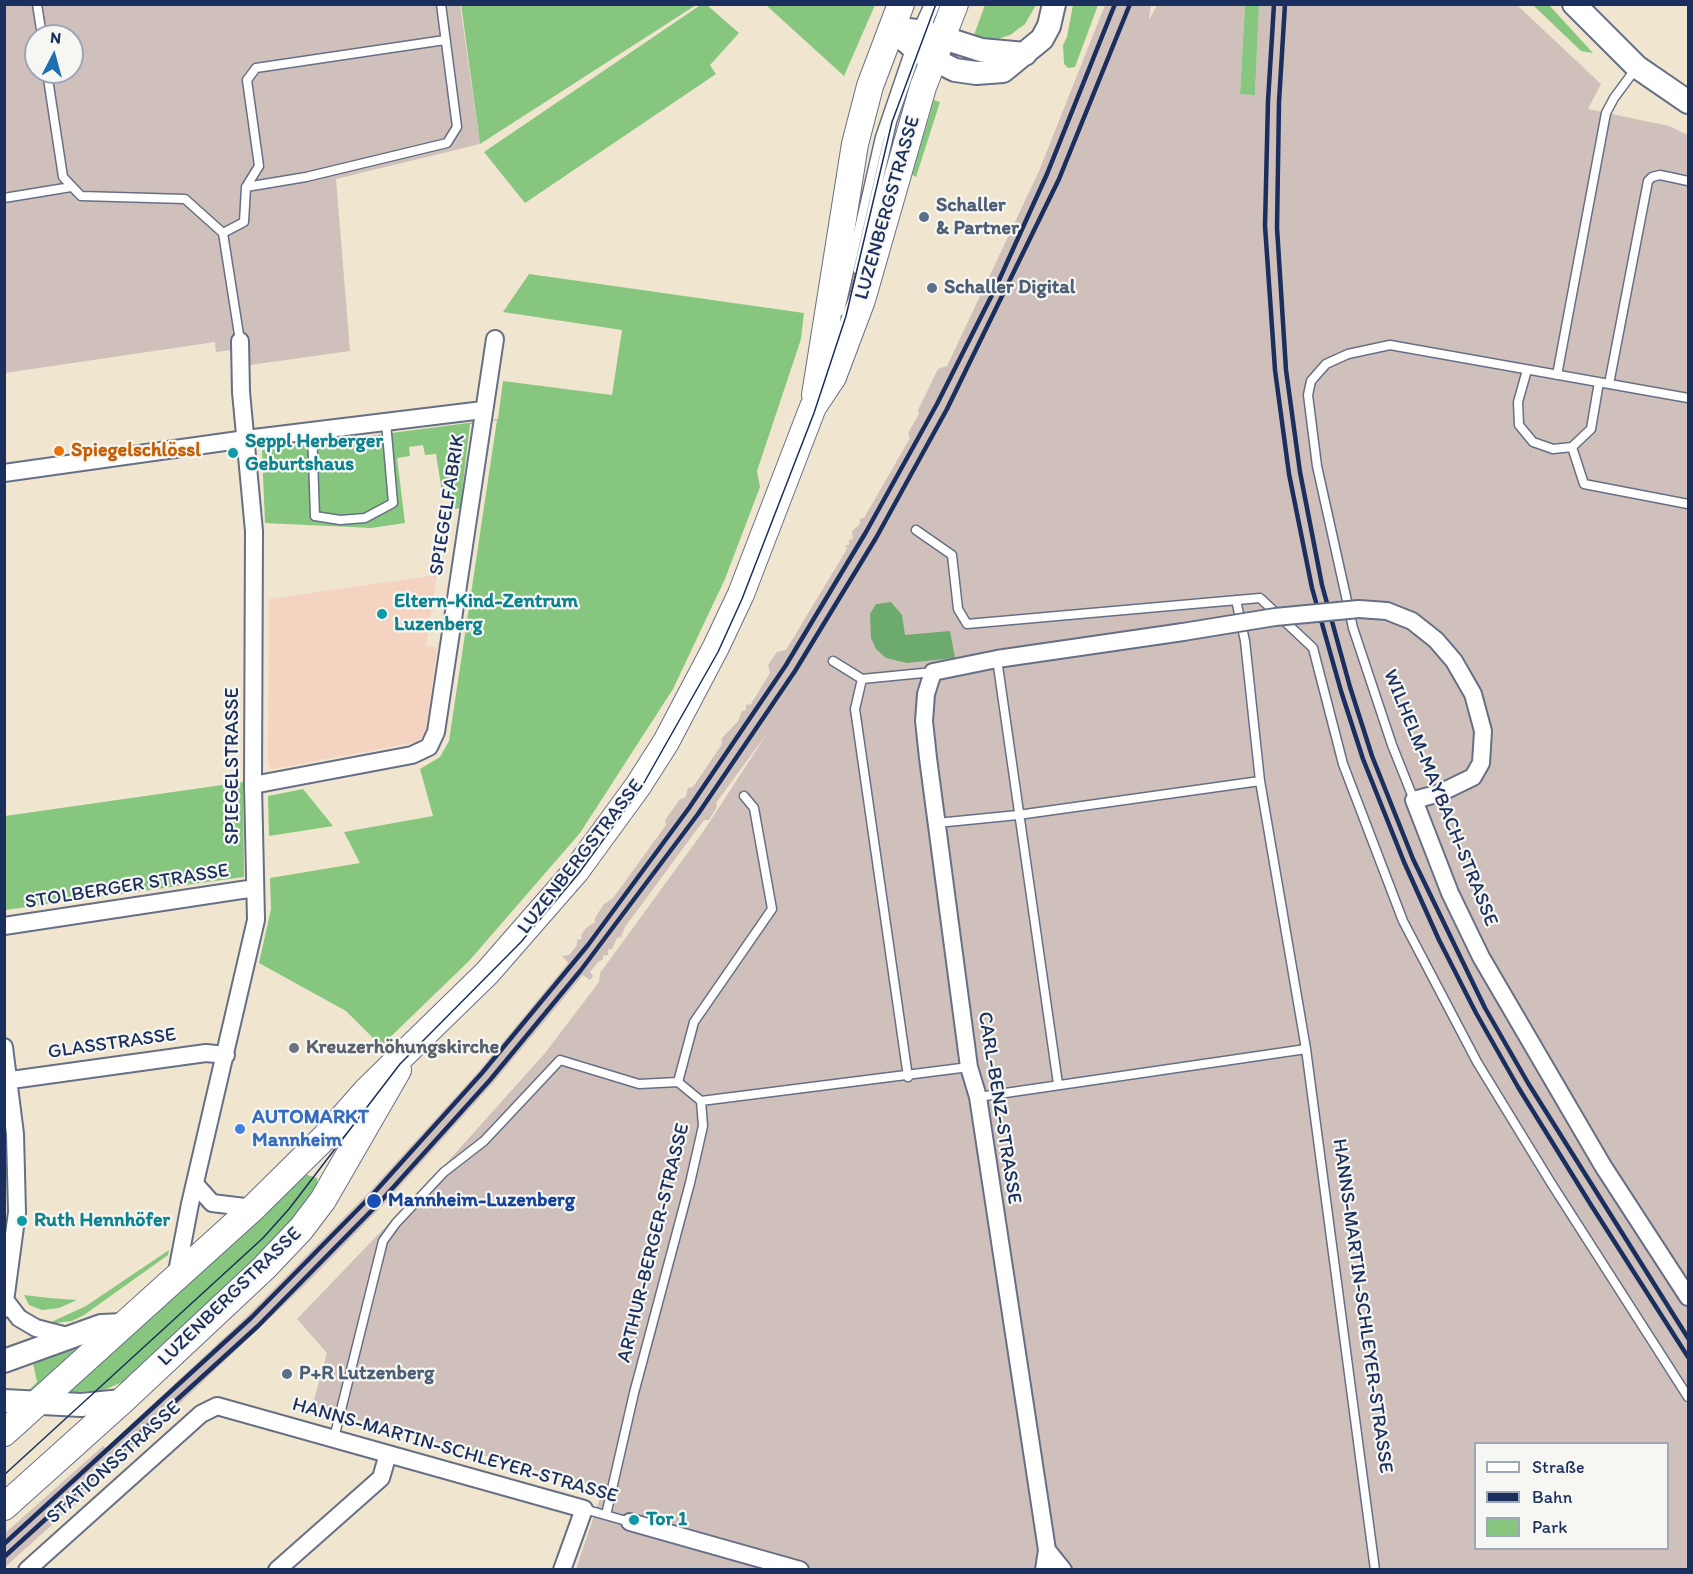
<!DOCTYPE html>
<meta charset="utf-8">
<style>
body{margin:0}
#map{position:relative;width:1693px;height:1574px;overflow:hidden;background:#f0e6cf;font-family:Itim,sans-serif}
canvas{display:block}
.frame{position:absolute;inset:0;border:6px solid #1b2f5e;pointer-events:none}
.legend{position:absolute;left:1474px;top:1442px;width:195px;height:108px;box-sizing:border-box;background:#f6f6f2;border:2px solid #9ea6b7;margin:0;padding:8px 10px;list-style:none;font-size:18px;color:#1b2f5e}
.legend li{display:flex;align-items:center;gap:12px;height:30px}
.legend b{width:30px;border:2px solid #9ea6b7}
.north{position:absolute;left:24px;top:24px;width:60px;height:60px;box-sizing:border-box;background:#f6f6f2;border:2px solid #9ea6b7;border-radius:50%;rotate:6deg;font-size:16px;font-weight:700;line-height:24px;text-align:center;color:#1b2f5e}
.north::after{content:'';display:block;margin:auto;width:21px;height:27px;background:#1f6fb2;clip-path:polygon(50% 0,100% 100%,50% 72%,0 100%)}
</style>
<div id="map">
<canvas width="1693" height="1574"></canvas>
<div class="frame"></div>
<ul class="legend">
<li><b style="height:8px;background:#fff"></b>Straße</li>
<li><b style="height:8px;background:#1b2f5e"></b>Bahn</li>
<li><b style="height:16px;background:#86c67e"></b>Park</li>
</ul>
<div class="north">N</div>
</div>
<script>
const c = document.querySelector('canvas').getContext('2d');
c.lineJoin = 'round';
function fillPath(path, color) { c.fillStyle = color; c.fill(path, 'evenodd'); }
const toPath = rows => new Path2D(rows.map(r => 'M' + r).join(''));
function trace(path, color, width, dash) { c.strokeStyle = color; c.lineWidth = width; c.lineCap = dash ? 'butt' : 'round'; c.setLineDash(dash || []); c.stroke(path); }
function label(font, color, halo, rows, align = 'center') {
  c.font = font + ' Itim,sans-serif'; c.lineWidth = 4.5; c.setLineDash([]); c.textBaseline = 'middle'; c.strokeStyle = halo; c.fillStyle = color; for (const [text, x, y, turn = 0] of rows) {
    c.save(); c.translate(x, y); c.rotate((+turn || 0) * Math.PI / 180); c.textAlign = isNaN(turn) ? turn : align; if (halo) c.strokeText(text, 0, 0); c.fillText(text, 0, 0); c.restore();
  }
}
fillPath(toPath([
 [437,575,426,645,437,648,426,732,417,742,272,769,268,765,269,599]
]), '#f4d3c0');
fillPath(toPath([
 [4,5,460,5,480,144,336,179,350,351,250,365,248,348,216,352,215,342,5,373],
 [36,36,72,36,72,72,36,72],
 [1105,5,1151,5,1149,20,1157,5,1245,5,1240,93,1255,95,1259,5,1517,5,1601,84,1588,109,1669,126,1688,135,1688,1569,576,1569,603,1489,312,1407,327,1353,297,1319,442,1168,545,1053,599,982,600,973,705,829,768,732,716,803,717,807,709,820,704,820,625,927,621,937,617,938,612,949,608,950,608,955,603,956,603,960,599,961,590,972,593,976,590,980,583,975,493,1083,383,1205,307,1283,118,1462,120,1464,5,1567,4,1534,103,1446,106,1448,248,1315,370,1191,479,1071,568,963,562,956,569,955,577,945,577,940,582,939,581,935,586,928,595,922,595,918,604,904,613,898,666,825,665,820,680,799,685,798,688,788,693,787,722,744,721,739,738,721,742,711,746,710,746,705,751,704,770,673,768,665,777,652,786,650,847,549,845,545,849,545,849,540,853,539,852,531,860,524,860,519,864,518,910,438,908,433,919,414,918,410,938,369,947,366,1039,171],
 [1476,1444,1668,1444,1668,1548,1476,1548]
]), '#d0c0bc');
fillPath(toPath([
 [461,4,696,4,696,5,480,144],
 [702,4,707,5,739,33,710,65,716,74,525,203,484,152],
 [766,5,875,5,844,76],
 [985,5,985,4,1036,5,1025,24,1010,35,995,40,974,35],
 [1073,5,1098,5,1075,67,1068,68,1064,64,1063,45,1067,37],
 [1245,5,1259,5,1255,95,1240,94],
 [1533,5,1549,5,1593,53,1581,51],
 [934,100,940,102,916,177,912,175],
 [529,274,804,313,801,339,757,471,760,487,725,579,673,689,580,833,469,961,381,1046,346,1011,259,963,271,909,270,878,360,863,344,832,433,816,420,769,440,757,449,741,497,420,470,424,460,508,455,509,453,497,443,498,436,454,425,455,423,445,409,447,410,456,397,458,405,523,371,528,265,523,262,450,498,419,503,381,612,395,622,330,503,312],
 [243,782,244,877,5,910,5,816],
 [303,789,333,826,269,836,268,796],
 [304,1174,317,1178,317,1186,292,1222,127,1380,104,1390,64,1393],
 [169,1250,168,1255,84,1315,72,1321,47,1324,86,1306],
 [24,1295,49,1298,77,1300,59,1308,42,1310,29,1305],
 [87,1342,34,1394,28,1391,37,1382,33,1363]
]), '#86c67e');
fillPath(toPath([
 [891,602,902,615,905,635,950,631,955,658,907,663,886,658,876,649,871,638,870,614,876,604]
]), '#6cab6d');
const lane = toPath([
 [37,4,42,36],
 [918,28,929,4],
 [925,31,936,4],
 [47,72,63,177,81,196,185,199,223,233,240,341],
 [246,187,259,166,247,80,256,68,445,40],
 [4,198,71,187],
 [223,233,244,222,246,187,306,177,447,143,457,127,441,4],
 [858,270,892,122,917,51],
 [840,311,880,137,910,49],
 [1527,370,1518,402,1519,425,1533,442,1553,449,1572,447,1584,484,1688,504],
 [1557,375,1606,113,1614,98,1637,67],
 [1609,384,1648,181,1652,177,1660,175,1688,181],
 [312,430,315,516,340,520,365,518,393,503,386,422],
 [1572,447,1591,429,1599,382],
 [916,530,952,555,958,609,967,624,1260,598,1313,648,1343,764,1403,921,1477,1062,1551,1183,1688,1397],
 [1236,600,1245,641,1260,781],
 [997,659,1058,1084],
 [833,661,862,679,933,672],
 [862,679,855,709,908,1077],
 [1414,800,1392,745,1353,628,1317,466,1308,395,1311,381,1326,364,1348,354,1390,345,1688,398],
 [937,823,1018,815,1260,781,1306,1049,978,1097],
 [1306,1049,1375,1570],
 [678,1082,694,1022,772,909,754,808,744,796],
 [334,1438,383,1241,396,1223,444,1172,484,1141,560,1060,639,1084,678,1082,701,1101],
 [584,1509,630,1522],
 [606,1515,634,1393,690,1183,703,1126,701,1101,969,1067]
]);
const street = toPath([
 [4,473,246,439,483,410],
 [1359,609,1387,611,1412,621,1436,640,1454,661,1473,694,1483,731,1481,763,1473,777,1440,793,1414,800,1450,893,1481,957,1603,1166,1688,1297],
 [253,785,412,755,429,747,436,732,495,339],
 [4,926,255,888],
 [4,1047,15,1134,17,1212,4,1309],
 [4,1081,206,1053,226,1055],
 [196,1185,212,1203,253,1208],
 [176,1277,190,1204,256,920,253,785,254,531,241,392,240,341],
 [6,1301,19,1318,36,1328,71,1337],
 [630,1522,800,1570],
 [1047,1550,1063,1570],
 [27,1570,201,1414,217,1406,584,1509,562,1570],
 [277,1570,381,1478,388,1454],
 [1044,1570,1047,1550,978,1097,969,1067,928,758,924,721,926,694,933,672,997,659,1183,632]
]);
const secondary = toPath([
 [1574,4,1637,67,1688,102],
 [891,28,917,51,955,70,976,73,1003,71,1042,39,1049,26,1054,4],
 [891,28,925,32,981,50,1025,54],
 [4,1361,101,1326,124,1325],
 [4,1401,81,1405,122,1401]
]);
const primary = toPath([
 [815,395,855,144,870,86,901,4],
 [4,1433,253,1208,330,1132,367,1090,487,973,576,871,638,786,666,742,716,647,741,594,813,407,833,377,862,300,923,87,955,4],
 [4,1507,122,1401,264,1268,301,1229,323,1200,398,1070]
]);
trace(lane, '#666f86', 11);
trace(street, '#666f86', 20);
trace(secondary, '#666f86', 26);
trace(primary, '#666f86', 28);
trace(lane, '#fff', 8);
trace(street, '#fff', 16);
trace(secondary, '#fff', 22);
trace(primary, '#fff', 26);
trace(toPath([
 [4,1475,263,1238,289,1209,400,1064,521,942,579,873,641,788,718,652,742,599,814,413,846,316,892,122,936,4]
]), '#1b2f5e', 1.5);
trace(toPath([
 [1274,4,1268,101,1265,226,1275,370,1289,474,1312,588,1341,691,1363,759,1404,862,1439,940,1476,1013,1518,1087,1591,1205,1688,1357],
 [1285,4,1279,102,1277,228,1286,370,1300,472,1322,585,1350,687,1372,756,1413,859,1485,1008,1528,1083,1688,1338],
 [4,1544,251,1318,373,1194,482,1073,588,945,689,808,786,665,866,532,937,404,995,289,1047,174,1115,4],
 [4,1557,258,1326,380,1202,490,1080,581,970,698,814,795,671,876,538,947,409,1059,179,1130,4]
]), '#1b2f5e', 4.5);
const streetBridge = toPath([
 [1183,632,1275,617,1359,609]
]);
trace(streetBridge, '#666f86', 20, []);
trace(streetBridge, '#fff', 16);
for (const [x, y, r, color] of [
 [924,217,6,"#5c6f8a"],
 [932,288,6,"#5c6f8a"],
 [59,451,6,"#e8710a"],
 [233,453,6,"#0f9aa8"],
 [382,614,6,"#0f9aa8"],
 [294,1048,6,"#6b7280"],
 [240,1129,6,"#3f7fe0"],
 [374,1201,8,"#1a4fb4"],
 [22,1221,6,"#0f9aa8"],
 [287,1374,6,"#5c6f8a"],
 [634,1520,6,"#0f9aa8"]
]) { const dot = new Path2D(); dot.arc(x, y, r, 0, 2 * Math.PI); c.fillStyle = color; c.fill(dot); trace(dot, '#f6f6f2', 2); }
label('bold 20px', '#4e5e75', '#f6f6f2', [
 ["Schaller",936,206],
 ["& Partner",936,229],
 ["Schaller Digital",944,288],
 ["P+R Lutzenberg",299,1374]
], 'left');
label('20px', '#1b2f5e', '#f6f6f2', [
 ["LUZENBERGSTRASSE",888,208,-74],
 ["SPIEGELFABRIK",448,505,-81],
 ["SPIEGELSTRASSE",233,766,-90],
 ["WILHELM-MAYBACH-STRASSE",1440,798,68],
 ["LUZENBERGSTRASSE",581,857,-52],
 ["STOLBERGER STRASSE",127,887,-9],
 ["GLASSTRASSE",112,1044,-8],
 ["CARL-BENZ-STRASSE",999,1108,81],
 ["ARTHUR-BERGER-STRASSE",654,1243,-76],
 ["LUZENBERGSTRASSE",230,1297,-44],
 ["HANNS-MARTIN-SCHLEYER-STRASSE",1362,1306,82],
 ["HANNS-MARTIN-SCHLEYER-STRASSE",455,1451,16],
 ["STATIONSSTRASSE",114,1463,-42]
]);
label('bold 20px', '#0d838f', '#f6f6f2', [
 ["Seppl Herberger",245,442],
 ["Geburtshaus",245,465],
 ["Eltern-Kind-Zentrum",394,602],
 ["Luzenberg",394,625],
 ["Ruth Hennhöfer",34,1221],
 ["Tor 1",646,1520]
], 'left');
label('bold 20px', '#c56008', '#f6f6f2', [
 ["Spiegelschlössl",71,451]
], 'left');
label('bold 20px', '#5b616d', '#f6f6f2', [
 ["Kreuzerhöhungskirche",306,1048]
], 'left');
label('bold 20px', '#366cbe', '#f6f6f2', [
 ["AUTOMARKT",252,1118],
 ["Mannheim",252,1141]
], 'left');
label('bold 20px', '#164399', '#f6f6f2', [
 ["Mannheim-Luzenberg",388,1201]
], 'left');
</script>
